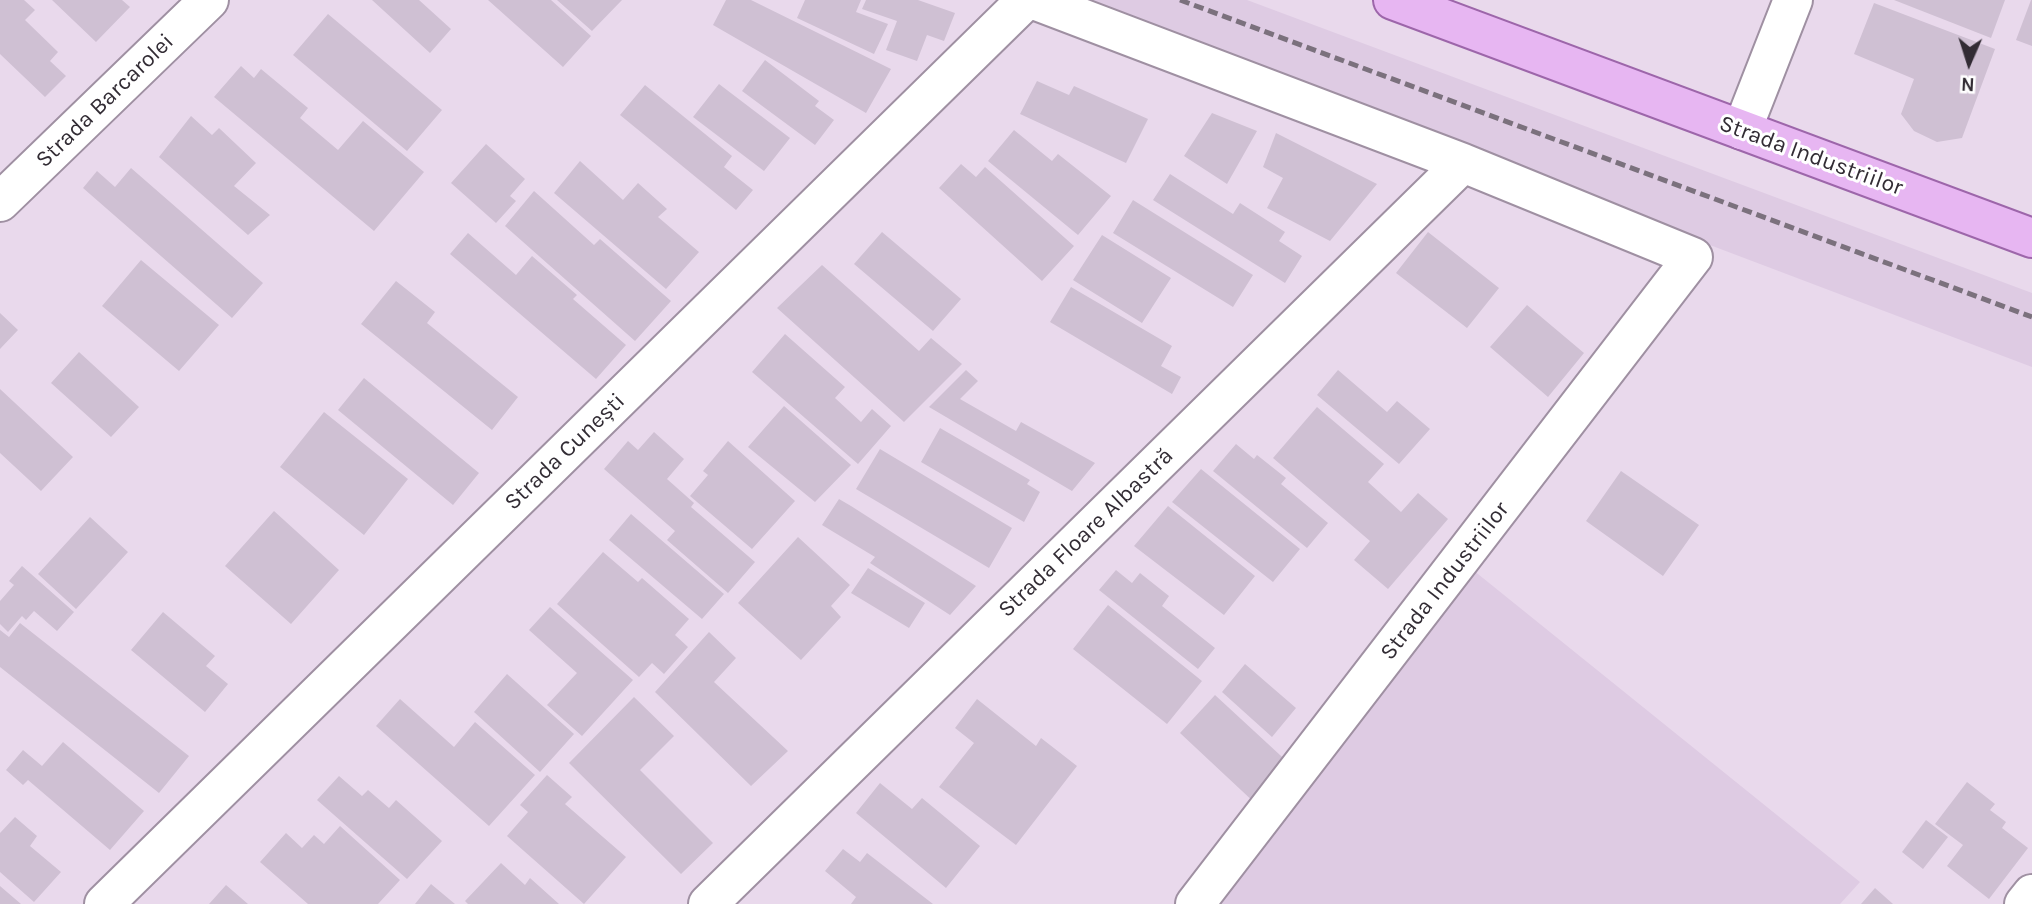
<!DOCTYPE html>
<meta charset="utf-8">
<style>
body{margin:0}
#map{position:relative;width:2032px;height:904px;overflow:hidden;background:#e9d9ec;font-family:Karla,sans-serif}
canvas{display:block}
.north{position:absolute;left:1934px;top:28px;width:70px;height:70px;-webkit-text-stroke:5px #fff;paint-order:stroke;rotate:183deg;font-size:19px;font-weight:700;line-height:28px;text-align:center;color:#322c34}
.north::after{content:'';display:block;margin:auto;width:24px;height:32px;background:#322c34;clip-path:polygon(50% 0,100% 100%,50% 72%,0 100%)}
</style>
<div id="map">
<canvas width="2032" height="904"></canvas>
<div class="north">N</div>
</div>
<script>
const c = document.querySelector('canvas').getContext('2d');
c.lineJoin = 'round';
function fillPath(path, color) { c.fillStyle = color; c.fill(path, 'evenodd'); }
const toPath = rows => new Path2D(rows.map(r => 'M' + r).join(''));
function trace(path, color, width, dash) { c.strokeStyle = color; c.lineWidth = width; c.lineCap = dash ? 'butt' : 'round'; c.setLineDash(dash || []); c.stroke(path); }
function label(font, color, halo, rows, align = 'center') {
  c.font = font + ' Karla,sans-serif'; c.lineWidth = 6; c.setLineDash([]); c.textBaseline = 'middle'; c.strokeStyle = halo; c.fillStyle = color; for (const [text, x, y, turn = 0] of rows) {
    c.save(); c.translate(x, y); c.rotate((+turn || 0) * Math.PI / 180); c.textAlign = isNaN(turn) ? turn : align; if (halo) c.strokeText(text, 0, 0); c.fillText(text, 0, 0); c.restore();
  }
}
fillPath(toPath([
 [1063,0,1247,0,2032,293,2032,367],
 [1473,570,1860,882,1840,904,1207,904]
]), '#decbe3');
fillPath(toPath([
 [0,0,24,0,35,10,25,20,58,52,50,61,66,76,45,97,0,54],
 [52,0,122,0,130,7,96,42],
 [372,0,419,0,451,29,430,53],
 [488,0,551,0,591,36,563,67],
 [557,0,622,0,592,31],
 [726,0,751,0,891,69,866,113,713,25],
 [805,0,861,0,856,12,888,24,874,54,797,18],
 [866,0,918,0,955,13,944,41,927,35,917,61,886,50,897,21,862,9],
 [1894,0,2005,0,1991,38],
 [2031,0,2032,0,2032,46,2016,40],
 [1874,3,1995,49,1962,138,1937,142,1914,131,1901,114,1914,79,1854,54],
 [328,14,442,110,407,151,293,55],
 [765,60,819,101,815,106,834,120,815,145,742,91],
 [241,66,254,78,261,69,308,108,300,118,338,150,363,121,424,172,374,231,214,97],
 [1037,81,1069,95,1074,86,1148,119,1126,163,1020,114],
 [719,84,790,138,764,171,693,117],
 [645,85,732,156,724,167,753,190,736,210,620,115],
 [1212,113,1257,131,1227,184,1184,156],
 [191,116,212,135,219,128,256,163,234,186,270,215,248,235,159,157],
 [1014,130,1052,161,1058,154,1111,196,1078,235,988,161],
 [1276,133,1377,184,1330,241,1267,208,1283,178,1263,167],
 [486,144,525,179,510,196,516,201,496,223,451,183],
 [580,161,623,200,638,183,667,209,658,217,699,252,666,289,554,193],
 [961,164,976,177,985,167,1074,246,1042,281,939,188],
 [131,168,263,283,232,318,83,188,97,171,115,187],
 [1170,174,1233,214,1240,203,1285,232,1279,241,1302,256,1285,283,1153,200],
 [534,191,594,245,600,239,671,301,635,341,505,226],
 [1133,200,1253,275,1233,307,1113,233],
 [882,232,961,299,933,331,854,264],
 [1428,232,1499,288,1467,328,1396,273],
 [468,233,516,275,532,256,577,295,573,299,626,345,596,379,450,254],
 [1102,235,1171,278,1142,323,1073,280],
 [141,260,219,325,179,371,102,306],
 [822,265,919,351,931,338,962,364,904,422,777,308],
 [396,281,435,312,427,323,518,397,492,430,361,324],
 [1071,287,1172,346,1161,366,1181,377,1172,394,1050,322],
 [1527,305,1584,353,1548,397,1490,347],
 [0,313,18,330,0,349],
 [785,334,845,387,835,398,861,422,872,409,891,426,858,464,752,372],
 [79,352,139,407,111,437,51,383],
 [966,370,978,381,960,399,1016,431,1021,422,1095,463,1072,491,929,407],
 [1338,370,1387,412,1397,401,1430,429,1399,464,1317,395],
 [364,378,479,473,453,505,338,410],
 [0,389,73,457,41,491,0,453],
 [784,406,851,465,815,502,748,447],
 [1317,407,1384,464,1368,482,1401,512,1418,493,1448,519,1388,589,1354,560,1370,541,1273,458],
 [324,412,408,479,364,535,280,467],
 [940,428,1030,480,1027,484,1040,492,1024,522,921,462],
 [654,432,684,459,667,479,694,503,691,507,755,562,728,593,667,540,675,531,604,469,628,441,638,450],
 [728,441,795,501,752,549,690,496,708,475,703,471],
 [1236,444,1254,459,1257,455,1286,478,1281,484,1328,523,1307,548,1213,471],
 [880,449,1012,528,989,568,856,489],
 [1201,469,1300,549,1273,582,1172,502],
 [1621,471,1699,525,1663,576,1586,521],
 [839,499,851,506,976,586,950,615,870,563,875,557,822,525],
 [1168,506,1255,576,1224,615,1134,546],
 [274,511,339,570,291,624,225,566],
 [631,514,724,594,702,619,609,540],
 [90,517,128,552,76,609,38,574],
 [798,537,850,585,831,606,841,617,801,660,738,603],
 [603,552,638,582,642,578,689,619,675,635,688,647,664,674,652,663,639,677,557,604],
 [22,566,74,612,57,631,34,611,26,620,22,616,8,632,0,624,0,601,14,585,9,581],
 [868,568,925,603,909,628,851,593],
 [1116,570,1132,583,1140,573,1169,596,1162,606,1215,648,1198,669,1099,590],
 [1108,605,1202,681,1167,724,1073,649],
 [550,607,633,680,582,736,547,705,577,673,529,630],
 [163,612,215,656,206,666,228,684,205,712,131,650],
 [20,623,189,756,159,793,0,667,0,630,9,637],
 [709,632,736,658,714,682,788,751,751,786,655,692],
 [1245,664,1296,708,1272,737,1222,692],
 [507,674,574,734,540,772,474,712],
 [1215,695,1293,767,1257,805,1180,733],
 [634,697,674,736,640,770,713,843,681,874,569,763],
 [400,699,454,747,475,722,535,775,489,826,376,726],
 [977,699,1036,746,1041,738,1077,766,1016,845,939,787,974,743,955,728],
 [63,742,144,811,110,850,28,780,23,785,6,770,23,750,42,766],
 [547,775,572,797,565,804,626,857,584,904,507,836,528,812,520,805],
 [339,776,362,796,368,790,389,808,396,800,442,841,407,879,317,800],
 [1967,782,1995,804,1990,810,2006,822,2002,828,2028,848,1989,899,1947,866,1963,845,1935,824],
 [880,783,912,809,922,798,980,846,946,888,856,813],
 [15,817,37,836,30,846,61,872,34,902,0,872,0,833],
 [1926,820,1948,837,1923,869,1902,852],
 [340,826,400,880,378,904,308,904,260,862,286,833,302,848,314,835,324,844],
 [843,849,860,862,867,853,933,904,851,904,856,897,825,871],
 [501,863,525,885,530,878,559,904,468,904,465,901],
 [431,884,455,904,415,904],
 [226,885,248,904,209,904],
 [0,886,21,904,0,904],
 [1875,888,1893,904,1861,904]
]), '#cfc0d3');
const minor = toPath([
 [1034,0,1463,163,1693,257,1195,904],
 [1742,130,1793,0],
 [0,202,209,0],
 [104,904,1026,0],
 [708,904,1463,163],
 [2024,904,2032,894]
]);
const major = toPath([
 [1393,0,2032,238]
]);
trace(minor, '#9f90a2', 42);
trace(major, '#9d66aa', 42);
trace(minor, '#fff', 38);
trace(major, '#e7b6f2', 38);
trace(toPath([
 [1180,0,2032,317]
]), '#7b717d', 5, [10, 5]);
label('23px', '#322c34', '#fff', [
 ["Strada Barcarolei",105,101,-44],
 ["Strada Industriilor",1811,156,20],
 ["Strada Cunești",565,452,-44],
 ["Strada Floare Albastră",1086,533,-44],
 ["Strada Industriilor",1445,581,-52]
]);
</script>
